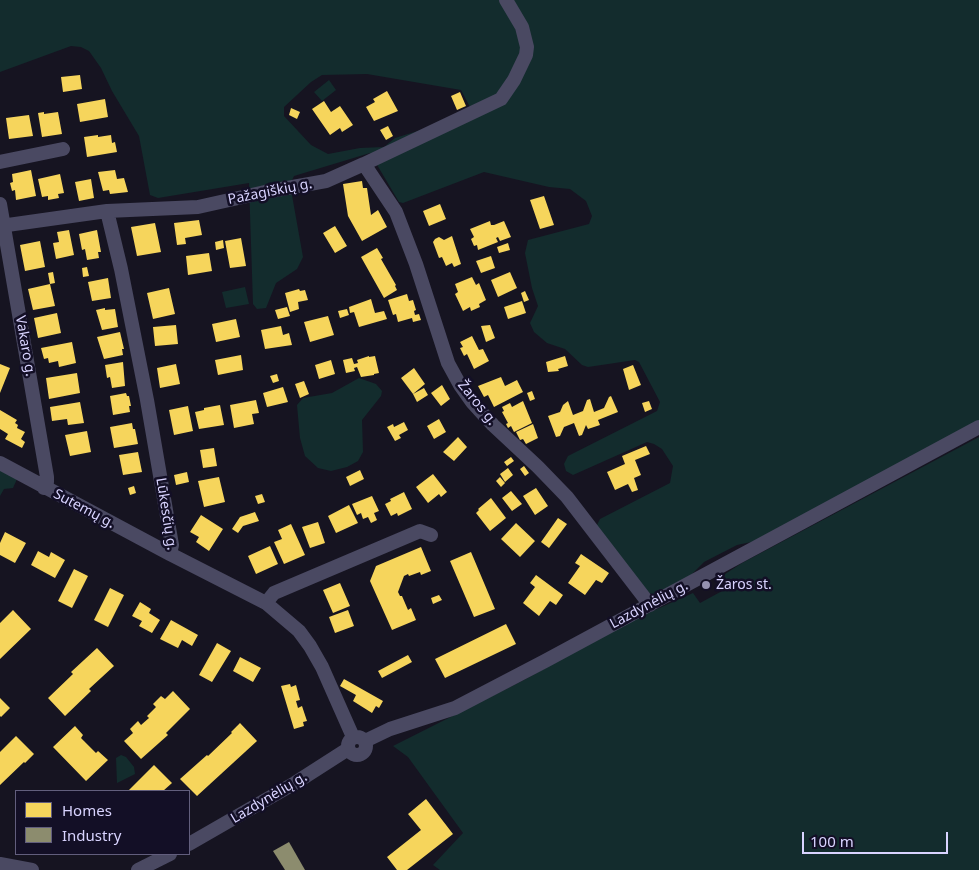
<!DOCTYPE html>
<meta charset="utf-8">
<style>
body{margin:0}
#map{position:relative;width:979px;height:870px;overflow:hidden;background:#161421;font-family:"Noto Sans",sans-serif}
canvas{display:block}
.legend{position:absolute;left:15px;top:790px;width:175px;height:65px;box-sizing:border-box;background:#130f26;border:1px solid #625e7d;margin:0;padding:6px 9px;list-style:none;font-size:15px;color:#d9d4ff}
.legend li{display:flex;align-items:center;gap:10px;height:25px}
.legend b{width:25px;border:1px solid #625e7d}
.scale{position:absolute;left:802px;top:832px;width:146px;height:22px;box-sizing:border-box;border:2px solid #d9d4ff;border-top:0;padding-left:6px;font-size:15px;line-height:18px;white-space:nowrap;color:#d9d4ff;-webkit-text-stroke:4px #130f26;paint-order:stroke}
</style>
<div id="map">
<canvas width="979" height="870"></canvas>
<ul class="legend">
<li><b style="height:14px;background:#f6d55c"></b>Homes</li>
<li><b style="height:14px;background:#8c8c6e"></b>Industry</li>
</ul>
<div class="scale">100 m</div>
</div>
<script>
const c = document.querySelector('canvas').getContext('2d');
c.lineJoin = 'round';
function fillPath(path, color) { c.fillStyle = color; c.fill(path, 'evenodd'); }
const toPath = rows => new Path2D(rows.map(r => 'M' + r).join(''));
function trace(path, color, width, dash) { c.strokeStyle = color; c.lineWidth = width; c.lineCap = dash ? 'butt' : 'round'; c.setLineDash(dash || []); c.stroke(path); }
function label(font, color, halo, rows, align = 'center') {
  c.font = font + ' "Noto Sans",sans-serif'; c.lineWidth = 5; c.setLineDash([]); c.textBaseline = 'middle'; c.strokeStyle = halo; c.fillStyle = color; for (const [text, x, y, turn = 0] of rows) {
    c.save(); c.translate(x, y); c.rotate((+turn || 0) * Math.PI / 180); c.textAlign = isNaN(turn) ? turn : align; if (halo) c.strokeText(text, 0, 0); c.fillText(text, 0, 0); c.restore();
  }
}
fillPath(toPath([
 [0,0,979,0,979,421,756,541,737,545,704,562,686,580,656,595,649,593,596,527,600,519,670,483,673,466,662,449,654,444,647,442,573,475,566,471,564,464,568,456,657,411,660,402,639,362,635,360,588,367,582,365,565,349,547,343,534,332,530,323,538,306,532,288,525,253,528,240,589,224,592,216,586,201,570,189,549,187,484,172,403,203,399,202,370,153,294,176,290,184,303,257,297,269,276,283,266,308,257,309,253,304,249,183,158,198,150,195,139,136,112,91,101,68,89,51,81,47,71,46,0,72],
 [367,74,461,90,471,109,421,130,395,138,384,147,360,148,328,154,311,145,284,116,284,107,311,82,322,75],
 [329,80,336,90,322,101,314,92],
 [245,287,249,304,226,308,222,292],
 [359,378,376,384,382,391,381,396,362,420,363,452,358,461,347,467,331,471,318,468,305,456,300,438,297,405,303,398,332,393],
 [979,437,979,870,440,870,433,865,463,833,408,757,393,746,524,680,626,623,693,593,700,603,724,590,719,578,742,563],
 [0,470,17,479,13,488,4,489,0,496],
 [121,755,126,757,134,767,135,774,117,783,116,758]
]), '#132c2d');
fillPath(toPath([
 [80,75,82,89,63,92,61,77],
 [387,91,398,111,374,121,366,107,375,102,373,99],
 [460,92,466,106,457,110,451,96],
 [105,99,108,117,80,122,77,104],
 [324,101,331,112,340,106,353,125,342,132,340,128,330,135,312,109],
 [291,108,300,112,297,119,289,115],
 [44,112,44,114,58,112,62,134,42,137,38,113],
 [29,115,33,136,9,139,6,118],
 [388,126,393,136,386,140,380,130],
 [98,135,98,137,111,135,112,143,115,142,117,152,87,157,84,137],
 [31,170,36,196,16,200,15,190,12,191,10,183,13,182,12,174],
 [115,170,117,179,124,178,128,192,110,194,109,190,103,191,98,172],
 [60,174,64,193,58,194,59,198,48,200,48,196,42,197,38,179],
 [91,179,94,198,79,201,75,182],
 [362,181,363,188,367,188,371,215,378,210,387,227,362,241,348,216,343,184],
 [544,196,554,225,540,229,530,200],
 [440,204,446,219,429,226,423,211],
 [199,220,202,235,185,238,186,244,177,245,174,223],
 [490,221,491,225,494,225,504,221,511,237,500,241,498,237,496,238,498,242,478,250,477,245,474,246,471,239,474,237,470,229],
 [155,223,161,252,137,256,131,227],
 [335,226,347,246,335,253,323,233],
 [69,230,74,255,56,259,53,243,59,242,57,232],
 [97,230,101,252,98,252,99,258,87,260,85,249,82,250,79,234],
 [452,236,461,264,454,267,452,263,446,266,442,257,439,258,433,242,435,239,439,237,444,240],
 [241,238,246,266,230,268,225,241],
 [223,240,224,248,216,250,215,242],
 [40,241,45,267,25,271,20,245],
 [508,243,510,250,499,253,497,247],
 [377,248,383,258,381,259,396,285,395,286,397,290,384,298,361,257],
 [209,253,212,271,188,275,186,256],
 [491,256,495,268,481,273,476,261],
 [87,267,89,276,83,277,82,268],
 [53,272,55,283,50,284,48,273],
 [510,272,517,288,498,297,491,280],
 [472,277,476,285,479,283,486,300,479,304,480,307,471,311,470,307,463,311,455,294,458,292,455,284],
 [108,278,111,298,92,301,88,282],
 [50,284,55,306,33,310,28,289],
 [169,288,175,314,153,319,147,293],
 [299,289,300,291,305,290,308,300,298,302,299,309,290,312,285,293],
 [525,291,529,300,524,302,521,293],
 [407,294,409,301,413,300,416,310,414,311,415,315,419,314,421,320,413,322,412,318,398,322,396,314,393,315,388,300],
 [371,299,375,313,384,311,387,319,359,327,354,312,350,313,349,307],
 [522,301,526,313,508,319,504,307],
 [287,307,290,316,278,319,275,310],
 [105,308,105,310,115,309,118,327,102,330,96,310],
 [347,309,349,315,340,318,338,311],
 [57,313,61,333,38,338,34,318],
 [328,316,334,335,310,342,304,322],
 [236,319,240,337,216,342,212,324],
 [176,325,178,344,155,346,153,327],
 [490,325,495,338,486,342,481,326],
 [281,326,283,335,289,333,292,345,265,349,261,330],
 [120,332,124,349,122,349,123,355,104,359,97,337],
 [472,336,479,350,483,349,489,361,474,369,467,354,464,356,460,348,463,347,460,342],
 [72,342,76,363,59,367,58,361,49,363,48,358,44,359,41,348],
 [241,355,243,370,218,375,215,360],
 [369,356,369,357,375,356,379,373,374,374,374,375,361,377,357,367,354,368,355,371,346,373,343,360,352,358,354,364,358,363,357,360],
 [565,356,568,366,558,369,559,371,548,372,546,362],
 [331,360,335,374,319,379,315,365],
 [123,362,125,386,112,388,110,377,107,378,105,365],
 [0,364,10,368,0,393],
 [176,364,180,384,160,388,157,368],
 [633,365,641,385,629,390,623,369],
 [414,368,425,384,413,394,401,378],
 [77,373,80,393,49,399,46,378],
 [277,374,279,381,273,383,270,376],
 [501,377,505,386,517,380,523,392,494,407,488,395,484,397,478,386],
 [304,381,309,394,300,398,295,384],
 [442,385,450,399,441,406,431,393],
 [283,387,288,402,267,407,263,393],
 [424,388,428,395,417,402,413,394],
 [532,391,535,399,530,401,527,393],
 [126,393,127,396,129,396,131,406,129,406,130,412,113,415,110,396],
 [611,396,618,412,598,420,600,425,588,429,586,425,582,435,579,436,574,423,564,427,560,436,556,437,548,416,560,412,563,405,568,401,573,415,583,411,587,400,590,399,594,412,604,408,609,397],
 [256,400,259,413,252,414,254,424,234,428,230,405],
 [523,401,532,423,514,432,511,426,508,428,506,424,508,423,502,412,504,411,502,407,510,403,512,407],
 [649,401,652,409,645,412,642,403],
 [80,402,84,423,68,425,67,419,52,421,50,407],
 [220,405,224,425,199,429,195,412,204,410,204,408],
 [188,406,193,431,174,435,169,410],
 [0,410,17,420,15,423,18,425,17,428,25,432,21,439,25,442,22,448,5,439,8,434,0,429],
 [439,419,446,432,434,439,427,426],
 [404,422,408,430,399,435,401,438,395,441,387,427,393,424,394,427],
 [132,423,133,429,135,429,138,444,114,448,110,427],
 [533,424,538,438,526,444,523,439,520,440,516,432],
 [87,431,91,452,70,456,65,435],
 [458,437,467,447,454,461,443,452],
 [646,446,650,454,635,460,641,475,634,478,638,490,632,492,628,484,615,490,607,472,625,464,622,456],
 [214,448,217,466,203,468,200,450],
 [138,452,142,472,123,475,119,455],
 [511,457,514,461,507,466,504,462],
 [524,466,529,473,525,476,520,469],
 [508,468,513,475,505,482,500,474],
 [360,470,364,479,350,486,346,477],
 [187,472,189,482,176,485,174,475],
 [433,474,447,492,441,497,439,494,428,503,416,487],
 [219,477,225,502,204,507,198,481],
 [500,477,505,483,501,487,496,481],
 [134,486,136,493,130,495,128,488],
 [536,488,548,506,535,515,523,496],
 [511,491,522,504,512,511,502,498],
 [404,492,412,509,398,516,397,513,391,516,385,504,391,501,390,499],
 [262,494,265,502,258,504,255,496],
 [372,496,379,511,374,513,377,520,371,523,368,517,363,519,361,513,357,515,352,504],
 [491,498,506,518,490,531,476,513,479,510,478,509],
 [349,505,358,523,336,533,328,516],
 [255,512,259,521,243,526,238,533,232,529,240,517],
 [201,515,223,529,209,551,196,542,199,537,190,532],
 [558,518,567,524,549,548,541,542],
 [318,522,325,543,310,548,302,527],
 [516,523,535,541,520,557,501,539],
 [291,524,305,555,284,564,274,542,282,539,278,530],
 [5,532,26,543,15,563,0,555,0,543],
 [270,546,278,564,256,574,248,556],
 [421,547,431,571,421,575,420,572,409,576,408,574,404,576,398,592,400,596,402,596,408,610,411,608,416,620,392,630,370,581,376,566],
 [38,551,49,557,51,552,65,560,55,578,31,565],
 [471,552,495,609,474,617,450,561],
 [581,554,609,573,602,583,596,580,585,595,568,583,580,566,575,563],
 [74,569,88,576,72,608,58,601],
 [536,575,563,595,556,605,550,601,539,616,523,603,535,587,530,583],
 [340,583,350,606,333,613,323,590],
 [110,588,124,595,108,627,94,620],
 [439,595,442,600,433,604,431,598],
 [140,602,151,609,149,613,160,620,152,633,139,626,142,621,132,616],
 [13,610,31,629,0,659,0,623],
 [348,610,354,626,335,633,329,617],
 [171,620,198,635,192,646,182,640,178,648,160,639],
 [506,624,516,644,445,678,435,659],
 [217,643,231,651,212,682,199,675],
 [97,648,114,666,89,689,91,691,65,716,48,698,73,674,71,672],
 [408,655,412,662,382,678,378,671],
 [240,657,261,668,253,682,233,671],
 [344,679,383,701,379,708,376,706,372,713,353,701,356,695,340,686],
 [290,684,291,687,296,685,300,700,296,701,298,708,302,706,307,721,303,722,304,726,294,729,281,686],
 [173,691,190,709,166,733,168,735,141,759,124,741,133,733,130,729,138,721,141,725,149,718,147,716,156,707,153,704,161,696,165,699],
 [0,698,10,708,1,717,0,716],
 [240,723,257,741,197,796,180,779,207,755,208,756,232,733,231,732],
 [75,726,83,735,81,738,96,753,98,751,108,760,86,781,53,747],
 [16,736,34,754,25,763,24,762,0,785,0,752],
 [154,765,172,783,163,791,130,791,129,790],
 [426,799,453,834,407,870,397,870,387,857,421,830,408,814]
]), '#f6d55c');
fillPath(toPath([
 [289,842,305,870,285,870,273,851]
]), '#8c8c6e');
trace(toPath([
 [0,162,63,149],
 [364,164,396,212,416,264,448,363,460,385,472,402,493,425,538,467,567,497,650,605],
 [0,204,47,477,47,482,44,488],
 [107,211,121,269,147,400,172,545,170,554,266,603,299,631,310,646,322,667,353,737],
 [0,226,107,211,198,207,265,192,326,181,364,164,501,99,514,80,526,55,527,47,522,27,506,0],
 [0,463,170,554],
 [266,603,274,593,420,531,431,535],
 '348 746a9 9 0 1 1 18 0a9 9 0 1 1-18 0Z',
 [365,741,390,729,455,708,545,661,979,427],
 [189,844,295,783,348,749],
 [0,864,32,870],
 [138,870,170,854]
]), '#4a4962', 14);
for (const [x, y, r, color] of [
 [706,585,5,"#9591b1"]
]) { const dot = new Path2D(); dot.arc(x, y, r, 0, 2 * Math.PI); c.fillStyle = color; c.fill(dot); trace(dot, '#130f26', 2); }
label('14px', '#d9d4ff', '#130f26', [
 ["Pažagiškių g.",270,192,-11],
 ["Vakaro g.",25,346,80],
 ["Žaros g.",477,403,51],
 ["Sutemų g.",84,509,28],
 ["Lūkesčių g.",166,514,81],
 ["Lazdynėlių g.",649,605,-28],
 ["Lazdynėlių g.",269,798,-31]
]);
label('14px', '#d9d4ff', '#130f26', [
 ["Žaros st.",716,585]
], 'left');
</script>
